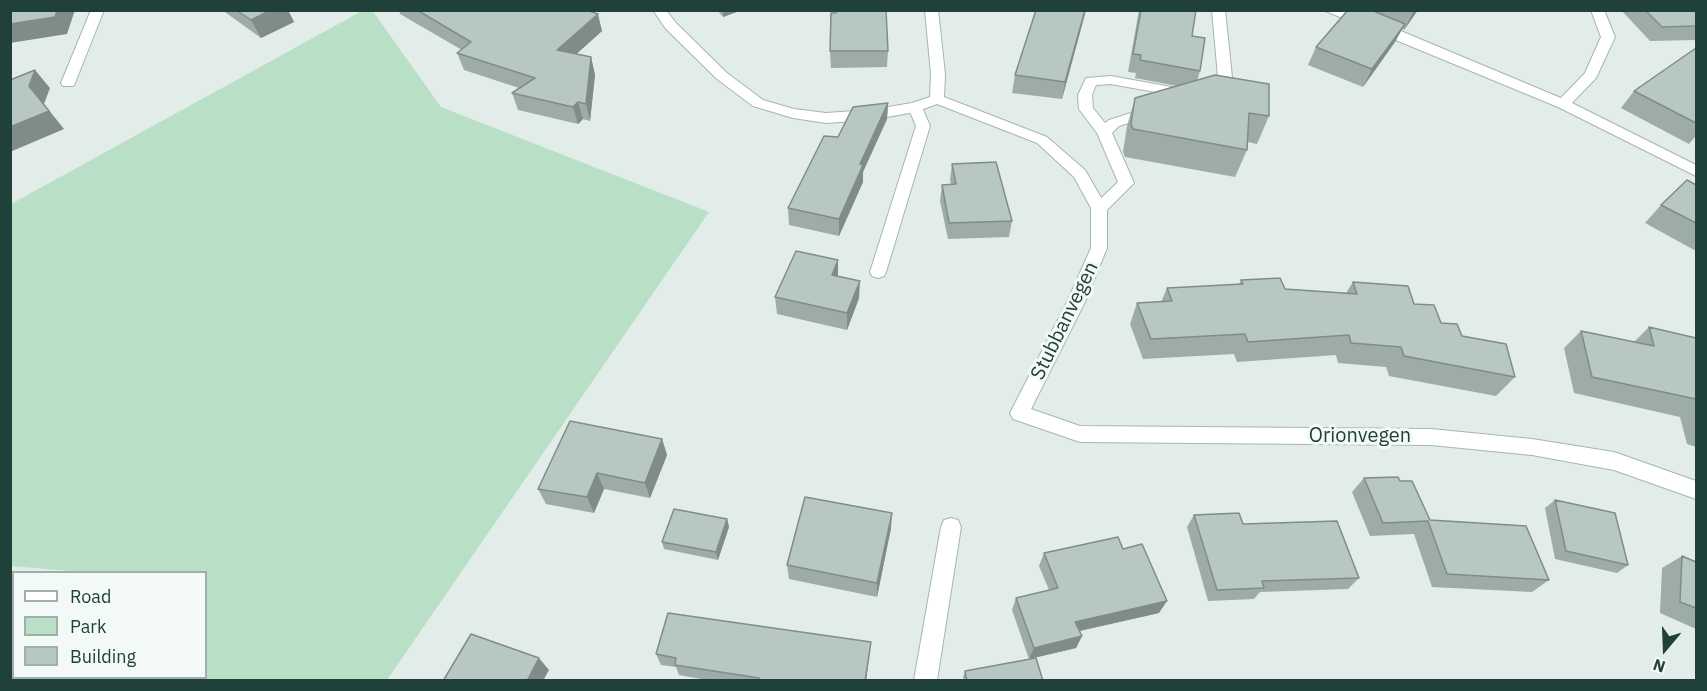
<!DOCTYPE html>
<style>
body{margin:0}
#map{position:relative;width:1707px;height:691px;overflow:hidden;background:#e2ede9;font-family:"IBM Plex Sans",sans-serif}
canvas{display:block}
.frame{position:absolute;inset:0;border:12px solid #20403a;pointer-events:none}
.legend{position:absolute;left:12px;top:571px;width:195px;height:108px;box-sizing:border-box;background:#f3f9f7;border:2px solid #9fafab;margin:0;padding:8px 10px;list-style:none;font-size:18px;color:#20403a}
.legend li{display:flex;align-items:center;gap:12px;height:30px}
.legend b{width:30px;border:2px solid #9fafab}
.north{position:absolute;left:1635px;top:619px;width:60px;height:60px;-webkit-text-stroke:4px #f3f9f7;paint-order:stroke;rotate:199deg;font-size:16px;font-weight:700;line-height:24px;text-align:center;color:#20403a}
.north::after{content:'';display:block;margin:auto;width:21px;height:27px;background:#20403a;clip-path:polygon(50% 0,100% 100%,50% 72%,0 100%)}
</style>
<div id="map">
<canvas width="1707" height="691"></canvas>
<div class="frame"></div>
<ul class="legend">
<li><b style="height:8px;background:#fff"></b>Road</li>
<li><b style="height:16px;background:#b9e0c7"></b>Park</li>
<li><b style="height:16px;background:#b7c8c2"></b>Building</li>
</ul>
<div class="north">N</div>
</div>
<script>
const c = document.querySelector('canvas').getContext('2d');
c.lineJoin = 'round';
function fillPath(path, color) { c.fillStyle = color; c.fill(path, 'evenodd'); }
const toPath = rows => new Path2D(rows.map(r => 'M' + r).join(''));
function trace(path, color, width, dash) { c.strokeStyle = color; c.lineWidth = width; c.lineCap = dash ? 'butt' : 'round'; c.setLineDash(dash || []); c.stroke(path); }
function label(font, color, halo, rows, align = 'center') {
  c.font = font + ' "IBM Plex Sans",sans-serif'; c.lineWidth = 6; c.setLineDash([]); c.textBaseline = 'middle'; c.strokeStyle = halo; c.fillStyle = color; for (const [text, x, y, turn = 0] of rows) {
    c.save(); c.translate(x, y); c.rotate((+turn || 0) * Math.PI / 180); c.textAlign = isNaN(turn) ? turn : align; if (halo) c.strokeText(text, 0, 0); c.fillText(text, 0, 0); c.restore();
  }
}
fillPath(toPath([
 [372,10,441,107,709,212,387,680,73,680,73,678,206,678,206,572,82,572,11,566,11,204,362,11]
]), '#b9e0c7');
const lane = toPath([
 [91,10,104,10,75,83,73,86,63,86,61,83,91,10],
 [1212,10,1225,10,1232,77,1221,96,1211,98,1204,94,1211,90,1218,77,1212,10],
 [1591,10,1604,10,1615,37,1596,78,1568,107,1558,107,1556,104,1558,101,1585,73,1601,37,1591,10],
 [1111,76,1188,90,1195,94,1188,98,1111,84,1096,85,1092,95,1093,108,1105,123,1109,120,1153,106,1160,111,1158,114,1119,126,1112,133,1134,183,1105,212,1099,214,1093,212,1091,208,1118,182,1097,133,1079,109,1078,95,1086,78,1111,76],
 [915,102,922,107,930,126,886,272,884,276,878,278,872,276,870,272,916,126,908,107,915,102]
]);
const street = toPath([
 [653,10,666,10,676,23,727,73,763,100,794,109,826,113,870,110,912,103,930,97,931,74,925,10,938,10,945,74,944,97,1047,137,1085,170,1107,208,1107,248,1085,302,1031,409,1080,426,1431,429,1532,439,1614,452,1696,481,1696,499,1614,470,1532,455,1431,445,1080,442,1013,419,1010,413,1067,302,1091,248,1091,208,1074,177,1037,143,937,104,915,112,870,120,826,123,793,118,753,106,717,79,666,29,653,10],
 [1323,10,1343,10,1396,29,1568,101,1696,165,1696,176,1558,107,1323,10],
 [951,518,958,520,961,527,937,680,914,680,941,527,944,520,951,518]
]);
trace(lane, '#a4b6b1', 2);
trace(street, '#a4b6b1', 2);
fillPath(lane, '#fff');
fillPath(street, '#fff');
fillPath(toPath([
 [222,10,288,10,294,22,261,38],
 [399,10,586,10,602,31,576,54,591,57,595,75,590,121,583,119,578,124,518,110,512,93,519,88,464,70,457,53,462,50,400,14],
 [717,10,742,10,723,17],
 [1036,10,1086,10,1062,99,1012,93,1015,75],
 [1139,10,1196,10,1192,36,1200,71,1197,81,1269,116,1257,144,1248,142,1247,150,1235,177,1125,157,1123,152,1127,126,1135,98,1177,86,1135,78,1136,73,1128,72],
 [1348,10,1418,10,1404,30,1402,29,1395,42,1363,87,1308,65,1316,47],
 [1621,10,1696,10,1696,40,1650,41],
 [1696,48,1696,138,1695,137,1689,144,1621,108,1634,91],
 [830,51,888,51,887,67,831,68],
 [888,103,887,119,863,172,863,182,839,236,789,225,788,208],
 [952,164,1012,221,1009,237,948,239,940,201,942,185,951,184,950,180],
 [1696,185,1696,251,1645,223,1661,205],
 [838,276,859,298,847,330,777,314,775,297],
 [1241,280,1285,289,1346,293,1353,282,1414,304,1462,336,1515,377,1496,396,1389,376,1386,367,1338,363,1336,355,1237,362,1234,354,1143,359,1130,324,1137,303,1161,302,1167,288,1239,284],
 [1649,327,1696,338,1696,447,1687,444,1680,417,1574,393,1564,348,1581,331,1634,342],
 [662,439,667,455,650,498,604,489,594,513,546,504,538,489],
 [1364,478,1400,481,1430,520,1549,580,1532,592,1432,587,1414,534,1370,536,1352,492],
 [1555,500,1628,565,1617,573,1555,559,1545,508],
 [1194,515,1243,524,1359,578,1348,589,1260,592,1254,599,1208,601,1187,527],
 [727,519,729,527,718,560,664,549,662,542],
 [891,528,877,597,789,579,787,565],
 [1123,549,1159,613,1080,631,1082,636,1076,648,1029,659,1012,610,1016,598,1049,590,1039,566,1044,553],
 [1682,556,1696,562,1696,629,1660,613,1662,568],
 [871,642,866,681,712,681,679,675,676,667,661,665,656,654],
 [965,671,1043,681,964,681,963,677]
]), '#9daca7');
fillPath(toPath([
 [57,10,75,10,67,34,10,43,10,24],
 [271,10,288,10,294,22,261,38,251,20],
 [723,10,742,10,723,17],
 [1085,10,1086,10,1062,99,1065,82],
 [1414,10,1418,10,1404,30],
 [598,14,602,31,562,67,557,50],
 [1405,24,1395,42,1363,87,1372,69],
 [591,57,595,75,590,121,586,104],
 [35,70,50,88,44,104,64,129,10,152,10,127,29,86],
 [578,102,583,119,578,124,573,107],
 [888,103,887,119,863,172,863,182,839,236,839,219,860,164],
 [838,260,838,277,832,275],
 [860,281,859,298,847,330,847,313],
 [662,439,667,455,650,498,645,483],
 [597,473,604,489,594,513,587,497],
 [892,513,891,528,877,597,877,583],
 [727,519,729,527,718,560,716,552],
 [1167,601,1159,613,1070,633,1075,622],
 [1082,636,1076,648,1029,659,1034,648],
 [871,642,866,681,865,681],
 [539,658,549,670,543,681,527,681]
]), '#808c88');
const building = toPath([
 [10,10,57,10,55,17,10,24,10,10],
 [236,10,271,10,251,20,236,10],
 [417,10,586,10,598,14,557,50,591,57,586,104,578,102,573,107,512,93,535,78,457,53,471,42,417,10],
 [836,10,886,10,888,51,830,51,831,13,836,13,836,10],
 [1036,10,1085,10,1065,82,1015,75,1036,10],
 [1141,10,1196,10,1192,36,1205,38,1200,71,1140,60,1141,55,1133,54,1141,10],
 [1348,10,1371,10,1405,24,1372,69,1316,47,1348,10],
 [1645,10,1696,10,1696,26,1662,27,1645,10],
 [1696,48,1696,123,1634,91,1696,48],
 [35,70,29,86,49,111,10,127,10,80,35,70],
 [1215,75,1269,84,1269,116,1249,113,1247,150,1133,129,1131,124,1135,98,1215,75],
 [888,103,860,164,863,165,839,219,788,208,824,136,838,137,853,107,888,103],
 [996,162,1012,221,949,223,942,185,956,184,952,164,996,162],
 [1687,180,1696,185,1696,223,1661,205,1687,180],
 [796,251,838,260,832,275,860,281,847,313,775,297,796,251],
 [1280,278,1285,289,1357,294,1353,282,1408,286,1414,304,1434,305,1441,323,1457,324,1462,336,1506,344,1515,377,1404,356,1401,347,1351,343,1349,335,1248,342,1245,334,1151,339,1137,303,1172,301,1167,288,1243,284,1241,280,1280,278],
 [1649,327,1696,338,1696,399,1592,377,1581,331,1654,346,1649,327],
 [570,421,662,439,645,483,597,473,587,497,538,489,570,421],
 [1398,477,1400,481,1412,481,1430,520,1526,526,1549,580,1447,574,1428,521,1383,523,1364,478,1398,477],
 [805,497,892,513,877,583,787,565,805,497],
 [1555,500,1615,513,1628,565,1566,551,1555,500],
 [674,509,727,519,716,552,662,542,674,509],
 [1239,513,1243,524,1337,521,1359,578,1262,581,1264,588,1217,590,1194,515,1239,513],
 [1118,537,1123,549,1142,544,1167,601,1075,622,1082,636,1034,648,1016,598,1058,588,1044,553,1118,537],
 [1682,556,1696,562,1696,608,1680,602,1682,556],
 [668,613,871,642,865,681,758,681,759,678,675,665,676,658,656,654,668,613],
 [471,634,539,658,527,681,443,681,471,634],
 [1036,658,1043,681,967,681,965,671,1036,658]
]);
fillPath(building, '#b7c8c2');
trace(building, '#808c88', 1.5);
label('20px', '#20403a', '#f3f9f7', [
 ["Stubbanvegen",1065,321,-64],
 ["Orionvegen",1360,436]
]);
</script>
